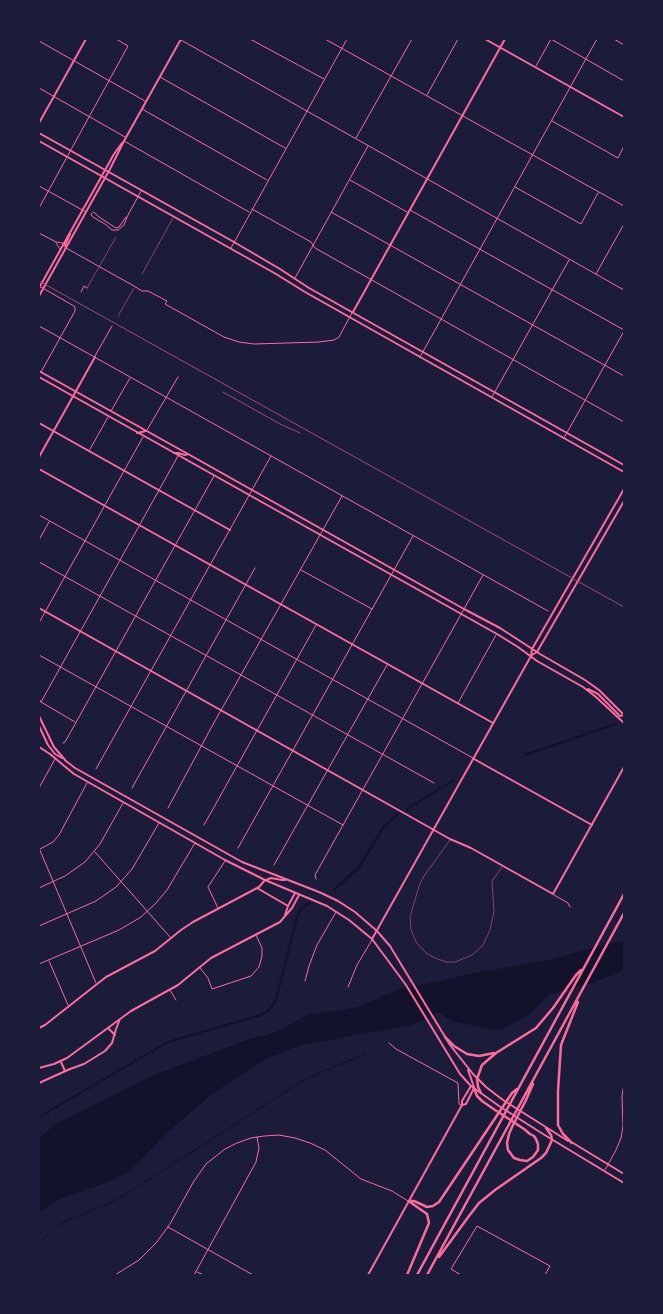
<!DOCTYPE html>
<style>
body{margin:0}
#map{position:relative;width:663px;height:1314px;overflow:hidden;background:#1b1b3a;font-family:"Roboto Condensed",sans-serif}
canvas{display:block}
.frame{position:absolute;inset:0;border:40px solid #1b1b3a;pointer-events:none}
</style>
<div id="map">
<canvas width="663" height="1314"></canvas>
<div class="frame"></div>
</div>
<script>
const c = document.querySelector('canvas').getContext('2d');
c.lineJoin = 'round';
function fillPath(path, color) { c.fillStyle = color; c.fill(path, 'evenodd'); }
const toPath = rows => new Path2D(rows.map(r => 'M' + r).join(''));
function trace(path, color, width, dash) { c.strokeStyle = color; c.lineWidth = width; c.lineCap = dash ? 'butt' : 'round'; c.setLineDash(dash || []); c.stroke(path); }
fillPath(toPath([
 [624,940,624,970,595,982,550,994,528,1015,502,1029,489,1029,454,1022,439,1013,419,1021,413,1025,355,1035,328,1041,301,1045,267,1058,242,1075,222,1087,205,1100,169,1131,129,1172,105,1183,62,1198,39,1212,39,1138,56,1124,154,1075,252,1038,268,1035,288,1026,306,1015,315,1013,340,1011,360,1006,400,989,455,978,463,975,549,960]
]), '#12122b');
trace(toPath([
 [39,1244,58,1225,70,1219,106,1205,123,1196,301,1082,326,1070,365,1054]
]), '#12122b', 1);
trace(toPath([
 [525,755,616,724],
 [407,809,454,780],
 [334,890,359,867,385,825,397,815],
 [39,1117,168,1042,261,1015,268,1011,274,1004,276,1000,297,917,301,909,309,903]
]), '#12122b', 2.5);
trace(toPath([
 [142,274,173,218],
 [87,288,116,237],
 [118,316,134,288],
 [450,840,424,876,419,886,410,917,411,930,416,942,426,953,435,958,446,962,455,962,472,955,483,945,490,930,494,912,492,881,502,867]
]), '#ff6b9d', 0.5);
trace(toPath([
 [250,39,324,79],
 [325,39,624,206],
 [551,39,624,81],
 [614,39,624,45],
 [181,40,624,290],
 [39,41,145,101],
 [536,66,551,39],
 [160,77,285,148],
 [39,88,125,137],
 [427,95,458,39],
 [142,109,267,180],
 [552,121,618,158,624,146],
 [356,138,412,39],
 [124,141,249,212],
 [350,180,407,212],
 [39,186,86,212],
 [515,187,581,224,598,193],
 [39,208,128,46,116,39],
 [252,209,311,242,315,248,624,422],
 [410,210,624,330],
 [93,212,95,213,99,217,116,228,119,227,126,217],
 [331,212,624,376],
 [92,213,91,215,93,217,105,224,112,230,118,230,124,225,127,217,141,191],
 [39,233,56,242,63,243],
 [56,243,60,249],
 [66,248,134,286,142,291,148,291,167,301,165,304,224,337,239,342,254,344,319,342,334,340,339,337,352,313],
 [231,248,347,39],
 [596,274,624,224],
 [295,278,368,146],
 [39,286,74,306,75,308,75,311,41,372],
 [81,292,84,286,87,288],
 [39,326,548,611],
 [95,356,112,326],
 [420,357,597,39],
 [492,397,569,260],
 [111,411,130,378],
 [147,430,178,377],
 [564,438,624,331],
 [89,451,108,417],
 [39,515,473,758],
 [39,540,49,522],
 [39,562,434,783],
 [301,570,372,609],
 [39,623,143,437],
 [39,655,343,825],
 [39,699,41,702,75,722],
 [41,702,178,456],
 [458,703,496,635],
 [63,743,65,742,214,476],
 [96,769,271,456],
 [39,788,55,759],
 [132,788,255,568],
 [168,808,211,728,342,496],
 [204,825,316,625],
 [39,848,96,983],
 [238,848,413,536],
 [40,849,53,842,59,835,87,783],
 [95,852,170,937],
 [274,865,387,665],
 [316,879,315,875,483,575],
 [39,888,65,876,85,862,100,844,123,803],
 [554,895,568,903,570,907],
 [218,908,208,887,225,861],
 [39,926,96,901,116,887,132,869,159,823],
 [49,961,68,1005],
 [39,964,119,930,141,917,156,903,167,890,195,843],
 [200,968,208,978,212,989,251,976,259,967,262,956,262,948,256,935],
 [305,981,309,966,317,945,336,912],
 [348,987,357,965,372,940],
 [170,990,176,1000],
 [389,1043,396,1049,458,1083,459,1104,461,1105],
 [605,1170,616,1150,621,1138,623,1126,622,1096,624,1083],
 [168,1227,253,1275],
 [197,1272,204,1275],
 [115,1275,139,1260,156,1243,170,1224,194,1181,206,1164,225,1149,237,1143,251,1138,264,1136,279,1135,295,1138,310,1143,325,1150,361,1179,392,1191,408,1201],
 [194,1275,256,1162,259,1148,257,1137],
 [461,1275,451,1269,477,1226,550,1266,545,1275]
]), '#ff6b9d', 1);
trace(toPath([
 [485,39,624,117],
 [66,248,65,245,70,234],
 [39,288,114,154,122,143],
 [39,296,110,169,124,141,181,39],
 [353,312,505,39],
 [39,423,230,530],
 [39,469,493,723],
 [39,608,450,839,471,848,553,894,624,767],
 [474,759,592,825],
 [257,888,288,906],
 [285,915,288,906,295,893],
 [39,1028,45,1025,106,977,155,951,181,930,193,922,259,887,265,880],
 [108,1028,115,1035],
 [61,1062,65,1071],
 [39,1068,54,1064,67,1058,131,1011,178,985,211,958,280,922,292,908,299,895],
 [39,1083,70,1069,84,1064,105,1051,112,1043,116,1029,120,1019]
]), '#ff6b9d', 2);
trace(toPath([
 [39,123,86,39],
 [39,371,188,454,464,609,500,628,540,654,585,680,599,690,624,715],
 [39,377,497,634,518,647,537,661,583,687,596,697,624,723],
 [137,433,146,431],
 [174,453,178,453,185,455,188,454],
 [39,457,95,357],
 [532,655,537,652,624,501],
 [588,689,598,694,620,716,624,715],
 [372,939,531,656,532,649,624,489],
 [462,1105,466,1104,474,1088],
 [368,1275,462,1105,462,1101,471,1086]
]), '#ff6b9d', 2);
trace(toPath([
 [39,133,234,242,280,269,309,288,624,465],
 [39,141,276,274,305,292,624,472],
 [39,716,54,747,66,761,75,768,242,862,319,892,338,901,355,912,377,931,390,946,450,1045,473,1074,486,1087,503,1100,568,1141],
 [39,726,48,745,55,754,62,758],
 [39,747,50,754,74,774,225,860,265,880,327,906,349,920,372,939,406,985,460,1074,471,1086,499,1106,543,1134,624,1183],
 [266,880,271,878,282,880,285,880],
 [468,1070,474,1087],
 [573,1143,624,1174]
]), '#ff6b9d', 2);
trace(toPath([
 [445,1037,454,1046,467,1054,479,1056,494,1053],
 [474,1088,477,1096,482,1101,495,1110,509,1119,524,1129,530,1134,534,1136,536,1139,538,1144,538,1150,533,1157,527,1161,520,1160,514,1158,508,1150,507,1143,509,1134,512,1127,526,1100,533,1084],
 [481,1093,478,1087,477,1079,482,1065,496,1053,536,1028,553,1008,576,975,581,970],
 [572,1143,563,1134,558,1125,558,1091,561,1045,578,1002],
 [409,1201,414,1201,427,1207,433,1206,439,1202,512,1093,517,1089],
 [439,1257,469,1216,479,1203,495,1190,541,1158,546,1153,552,1140,551,1135,546,1128],
 [407,1275,429,1223,427,1214,410,1202],
 [417,1275,624,894],
 [427,1275,624,913]
]), '#ff6b9d', 2.5);
trace(toPath([
 [39,281,624,607],
 [223,392,280,424,300,433]
]), '#a44b75', 1);
</script>
